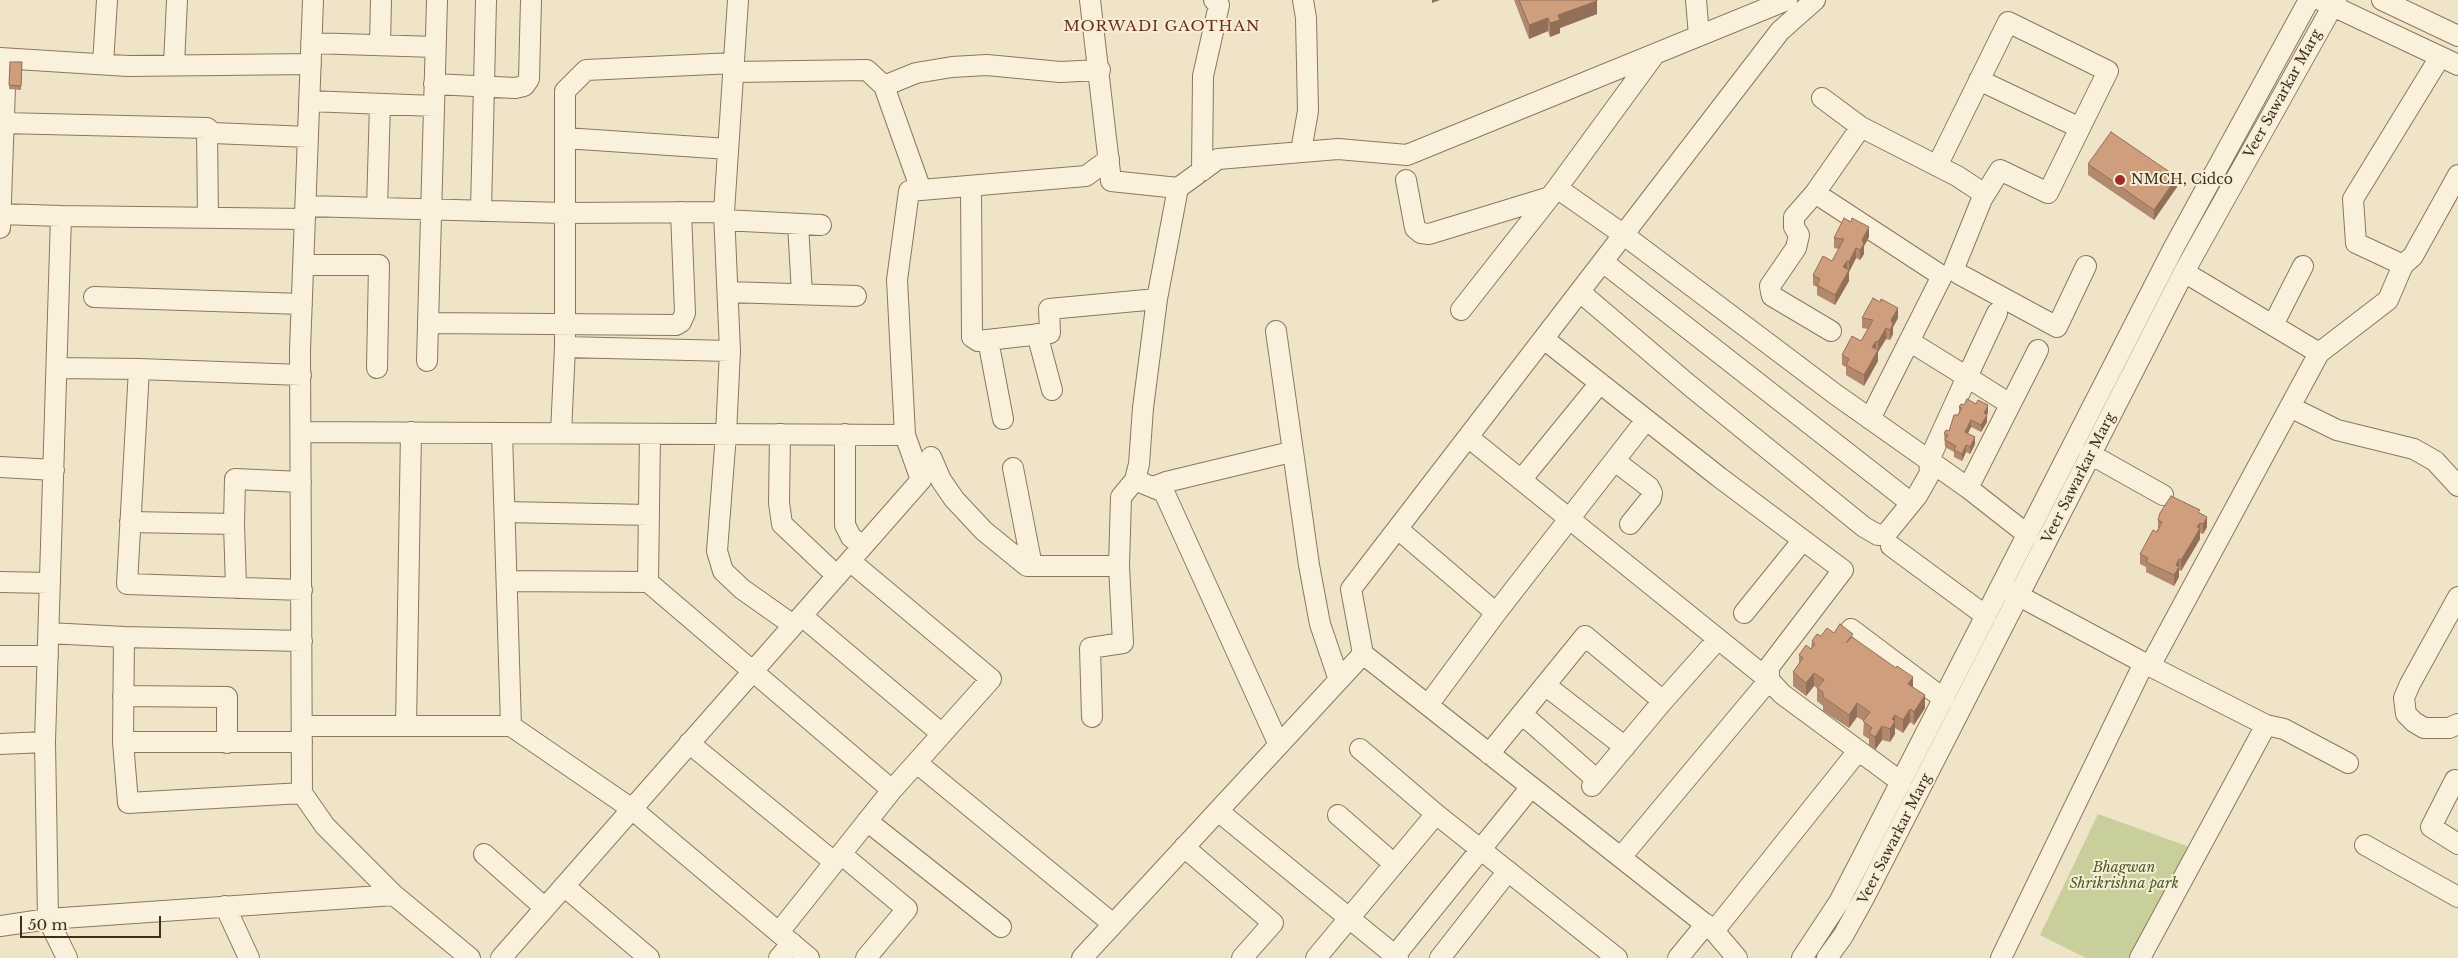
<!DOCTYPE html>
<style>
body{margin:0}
#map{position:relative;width:2458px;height:958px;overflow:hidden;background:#f0e4c8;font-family:"Libre Baskerville",serif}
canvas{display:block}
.scale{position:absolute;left:20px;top:916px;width:141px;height:22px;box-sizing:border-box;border:2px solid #3d2e20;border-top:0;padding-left:6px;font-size:15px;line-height:18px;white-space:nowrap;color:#3d2e20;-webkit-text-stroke:4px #f7eed8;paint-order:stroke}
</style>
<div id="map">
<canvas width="2458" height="958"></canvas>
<div class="scale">50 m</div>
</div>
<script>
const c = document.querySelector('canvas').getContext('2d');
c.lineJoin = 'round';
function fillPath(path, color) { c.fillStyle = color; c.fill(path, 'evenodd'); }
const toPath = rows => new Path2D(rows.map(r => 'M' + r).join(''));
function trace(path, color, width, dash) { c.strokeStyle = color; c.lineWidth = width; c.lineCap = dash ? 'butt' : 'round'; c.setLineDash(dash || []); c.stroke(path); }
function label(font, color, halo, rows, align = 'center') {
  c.font = font + ' "Libre Baskerville",serif'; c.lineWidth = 4; c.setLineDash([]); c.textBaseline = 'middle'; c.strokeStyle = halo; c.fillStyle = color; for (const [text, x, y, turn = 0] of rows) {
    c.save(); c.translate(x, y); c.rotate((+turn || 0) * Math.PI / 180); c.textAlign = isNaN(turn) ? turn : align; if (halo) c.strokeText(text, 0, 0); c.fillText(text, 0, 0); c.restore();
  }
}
fillPath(toPath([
 [2098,814,2198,850,2134,958,2086,958,2040,935]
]), '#c9cf9b');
const minor = toPath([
 [313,0,300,350,302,793,325,826,394,895,470,958],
 [738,0,724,212,730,351,726,434,717,551,723,571,742,589,793,625],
 [1090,0,1111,181,1178,188],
 [1696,0,1699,36],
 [2382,0,2458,36],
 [2322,1,2458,65],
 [311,43,435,47],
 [380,45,381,0],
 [0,58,128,66,311,64],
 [103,64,107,0],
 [174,65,177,0],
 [733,72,867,70,884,86,921,190],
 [1979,80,2080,128],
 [434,84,515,88,524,86,529,79,531,0],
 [884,86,916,73,952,67,987,65,1060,72,1100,70],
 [309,101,434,106],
 [4,123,207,128,213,133,308,137],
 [1861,127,1957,176,1980,191,1982,199,1954,268,1959,274,2057,327,2086,266],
 [207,128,208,218],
 [565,138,728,149],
 [1301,151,1308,111,1306,18,1303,0],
 [1937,166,2008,22,2108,71,2048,193,2000,170,1982,199],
 [1202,171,1203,76,1219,5,1214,0],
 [1406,180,1415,228,1421,233,1429,234,1550,197],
 [971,186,972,337,978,341,1050,333,1049,309,1157,299],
 [1557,188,1624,235,1835,394,1968,488,2028,535],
 [1815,193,1861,127,1822,98],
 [306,206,564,213,724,212],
 [377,208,380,104],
 [481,211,486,0],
 [0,214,61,216],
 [724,220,821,225],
 [798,224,802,294],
 [0,228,6,59],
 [1603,262,1911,503],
 [304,265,379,265,377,368],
 [2403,265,2356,243,2353,199,2440,57],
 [728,292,856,296],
 [1580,292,1689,385,1864,527,1878,535,1886,534,1917,496,1930,473,1929,460,1967,377,2010,404],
 [94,297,302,304],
 [1461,310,1557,188,1655,54],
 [428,323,676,325,681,322,685,313,681,212],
 [2273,325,2303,266],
 [1276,331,1309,565,1320,624,1339,680],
 [1831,331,1772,296,1771,292,1770,286,1796,248,1799,235,1794,227,1794,217,1815,193,1942,276,1870,419],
 [1037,334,1052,390],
 [1544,339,1719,477,1843,570,1769,667,1769,680,1782,694,1901,782],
 [988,340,1003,419],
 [1909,341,1967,377,1997,313],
 [565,347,730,351],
 [2319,353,2388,300,2403,265,2413,256,2458,175],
 [427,361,437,0],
 [57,368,139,369],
 [301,375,139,369,127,584,302,590],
 [2290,407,2337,430,2414,449,2435,461,2458,486],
 [301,432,905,435,921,480,501,958],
 [561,433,565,347,565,91,586,70,734,63],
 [650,434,648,582,892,790,779,932],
 [780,434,779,503,782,524,837,576],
 [845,434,845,525,851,537,863,546],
 [905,435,897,280,909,191,1086,176,1109,159],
 [1468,437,1769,680,1621,857],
 [2090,454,2163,495],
 [931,457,941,480,954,499,984,531,1027,566,1119,566,1121,497,1135,480],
 [1615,461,1649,487,1652,493,1651,498,1630,524],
 [0,467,54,470],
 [1013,468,1032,566],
 [1521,480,1600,383],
 [1153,487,1166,482,1291,452],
 [1968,488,2038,350],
 [505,512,649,515],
 [130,522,234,524,236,588],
 [234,524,235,479,301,482],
 [1398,529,1496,613,1428,705],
 [1891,546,1986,616],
 [850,561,991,679,892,790],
 [507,581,648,582],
 [0,582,50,583],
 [2008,590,2144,663,2266,725,2284,729,2348,763],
 [2458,597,2410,684,2404,698,2406,714,2414,722,2424,728,2449,728,2458,724],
 [1496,613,1646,420],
 [1744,613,1803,540],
 [802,616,942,734],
 [1851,629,1944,699],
 [49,633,124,637],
 [0,656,48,656],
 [2150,666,2319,353,2184,272],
 [1545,685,1625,747],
 [123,696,227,697,227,743],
 [1522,714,1597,780],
 [1092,717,1090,648,1123,643,1119,566],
 [302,726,511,726,502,433],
 [406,726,411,432],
 [511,726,632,809,809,958],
 [123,742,302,742],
 [689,743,834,862],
 [0,744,45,742],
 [1279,745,1164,492,1135,480,1139,464,1143,408,1157,299,1178,188,1218,159,1338,149,1407,155,1787,0],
 [1360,749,1436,814,1617,958],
 [1489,754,1585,636,1663,701,1718,639],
 [917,763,1113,924],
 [2455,780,2431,827,2458,844],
 [1592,786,1663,701],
 [302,793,128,803,123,742,124,637,302,641],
 [1218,811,1398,958],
 [1338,815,1394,864],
 [867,821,1001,927],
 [2365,845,2458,897],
 [1184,847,1273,923,1242,958],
 [484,854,545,908],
 [841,854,907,909,866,958],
 [564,886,649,958],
 [225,906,249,958],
 [0,926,48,919,394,895],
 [1714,931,1858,751],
 [67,958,48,919,45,742,61,216,305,219],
 [779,958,792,943],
 [1082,958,1363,654],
 [1316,958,1436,814],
 [1393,958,1531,787],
 [1440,958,1508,871],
 [1678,958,1706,924],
 [1737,958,1714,931,1363,654,1351,589,1780,31,1815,0],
 [1802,958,1839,902,1866,850,2173,249,2309,0],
 [1827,958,1843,936,1864,898,2184,272,2336,0],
 [2001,958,2144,663],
 [2140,958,2266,725]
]);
trace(minor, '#8d765c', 22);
trace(minor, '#faf1dc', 20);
fillPath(toPath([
 [1514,0,1597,0,1597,14,1560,28,1560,33,1550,37,1548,31,1529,39],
 [10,62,22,62,21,90,9,89],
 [2088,164,2177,187,2154,220,2088,175],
 [1869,237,1864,246,1864,254,1860,260,1856,258,1849,272,1849,281,1835,305,1817,295,1817,287,1813,285,1813,275,1832,261,1839,249,1834,248,1834,238],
 [1862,318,1898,318,1893,327,1893,334,1890,340,1886,339,1878,352,1878,361,1864,386,1846,375,1846,367,1842,365,1842,355,1861,341,1868,329,1862,328],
 [1964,405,1988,412,1987,415,1987,422,1981,432,1971,427,1968,433,1975,444,1970,454,1966,452,1962,461,1954,457,1954,452,1945,447,1944,433,1949,431,1959,412,1959,407],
 [2200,513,2207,527,2203,534,2200,533,2200,539,2181,571,2179,570,2179,577,2174,586,2146,572,2146,567,2140,564,2140,554,2158,529,2158,520],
 [1834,633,1853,637,1913,688,1925,708,1914,725,1910,722,1903,733,1895,728,1895,734,1890,742,1882,740,1875,750,1869,746,1869,739,1863,735,1864,721,1857,717,1849,728,1823,711,1823,706,1817,701,1817,688,1814,686,1806,696,1793,686,1793,672,1799,664,1799,655,1811,649,1812,641,1821,636]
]), '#b2896c');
fillPath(toPath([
 [1432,0,1440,0,1432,3],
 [1597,1,1597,14,1560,28,1560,33,1550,37,1550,23,1558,15],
 [1548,18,1548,31,1529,39,1529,25],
 [2177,177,2177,187,2154,220,2154,210],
 [1869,227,1869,237,1864,246,1864,254,1860,260,1860,250,1862,240],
 [1856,248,1856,258,1849,272,1849,262],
 [1847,261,1847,271,1843,267],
 [1849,270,1849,281,1835,305,1835,295],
 [1898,308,1898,318,1893,327,1893,334,1890,340,1890,330,1891,320],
 [1886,328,1886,339,1878,352,1878,342],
 [1876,341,1876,351,1872,347],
 [1878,350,1878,361,1864,386,1864,375],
 [1988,405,1988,412,1987,415,1987,422,1981,432,1981,425,1984,413],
 [1971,420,1971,427,1965,439,1965,432],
 [1975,437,1975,444,1970,454,1970,447],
 [1966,445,1966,452,1962,461,1962,454],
 [2207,517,2207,527,2203,534,2203,524],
 [2200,523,2200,539,2181,571,2181,560],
 [2179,559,2179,577,2174,586,2174,575,2176,565],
 [1814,673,1814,686,1806,696,1806,683],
 [1913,677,1913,690,1908,684],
 [1925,695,1925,708,1914,725,1914,712],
 [1857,703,1857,717,1849,728,1849,715],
 [1910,709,1910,722,1903,733,1903,720],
 [1895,715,1895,734,1890,742,1890,729,1892,719],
 [1882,726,1882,740,1875,750,1875,737]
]), '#916f58');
const building = toPath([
 [1519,0,1597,0,1597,1,1558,15,1560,20,1550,23,1548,18,1529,25,1519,0],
 [10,62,22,62,21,86,9,85,10,62],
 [2111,132,2177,177,2154,210,2088,164,2111,132],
 [1844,218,1851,222,1852,218,1869,227,1862,240,1864,244,1860,250,1856,248,1849,262,1847,261,1843,267,1849,270,1835,295,1817,285,1820,279,1813,275,1823,256,1832,261,1844,239,1834,238,1844,218],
 [1873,298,1880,302,1881,299,1898,308,1891,320,1893,324,1890,330,1886,328,1878,342,1876,341,1872,347,1878,350,1864,375,1846,365,1849,359,1842,355,1852,336,1861,341,1873,320,1862,318,1873,298],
 [1967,399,1976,404,1978,400,1988,405,1984,413,1987,415,1981,425,1971,420,1965,432,1975,437,1970,447,1966,445,1962,454,1954,450,1956,446,1945,440,1948,435,1944,433,1946,430,1949,431,1954,415,1958,415,1962,408,1959,407,1961,404,1964,405,1967,399],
 [2171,496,2200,510,2198,512,2207,517,2203,524,2200,523,2197,527,2200,528,2192,542,2181,560,2179,559,2176,565,2179,567,2174,575,2146,562,2148,558,2140,554,2153,530,2157,532,2162,522,2158,520,2160,513,2171,496],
 [1840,624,1853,634,1846,643,1852,637,1896,668,1897,666,1913,677,1908,684,1925,695,1914,712,1910,709,1903,720,1895,715,1892,719,1895,721,1890,729,1882,726,1875,737,1869,733,1872,728,1863,721,1870,712,1857,703,1849,715,1823,697,1823,692,1817,688,1824,680,1814,673,1806,683,1793,672,1803,658,1799,655,1806,645,1811,649,1815,644,1812,641,1817,634,1821,636,1827,628,1834,633,1840,624]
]);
fillPath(building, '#cf9f7d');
trace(building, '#916f58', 1);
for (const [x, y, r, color] of [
 [2120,180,6,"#9e2a2b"]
]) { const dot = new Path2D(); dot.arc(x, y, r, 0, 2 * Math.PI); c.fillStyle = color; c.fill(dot); trace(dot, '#f7eed8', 2); }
label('14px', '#3d2e20', '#f7eed8', [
 ["Veer Sawarkar Marg",2283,94,-61],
 ["Veer Sawarkar Marg",2079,478,-63],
 ["Veer Sawarkar Marg",1895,839,-63]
]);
label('14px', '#3d2e20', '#f7eed8', [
 ["NMCH, Cidco",2131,180]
], 'left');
label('italic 14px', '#4d5a26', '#f7eed8', [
 ["Bhagwan",2124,868],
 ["Shrikrishna park",2124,884]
]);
c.letterSpacing = '1px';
label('15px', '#6b2e1e', '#f7eed8', [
 ["MORWADI GAOTHAN",1162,27]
]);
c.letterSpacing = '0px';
</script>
